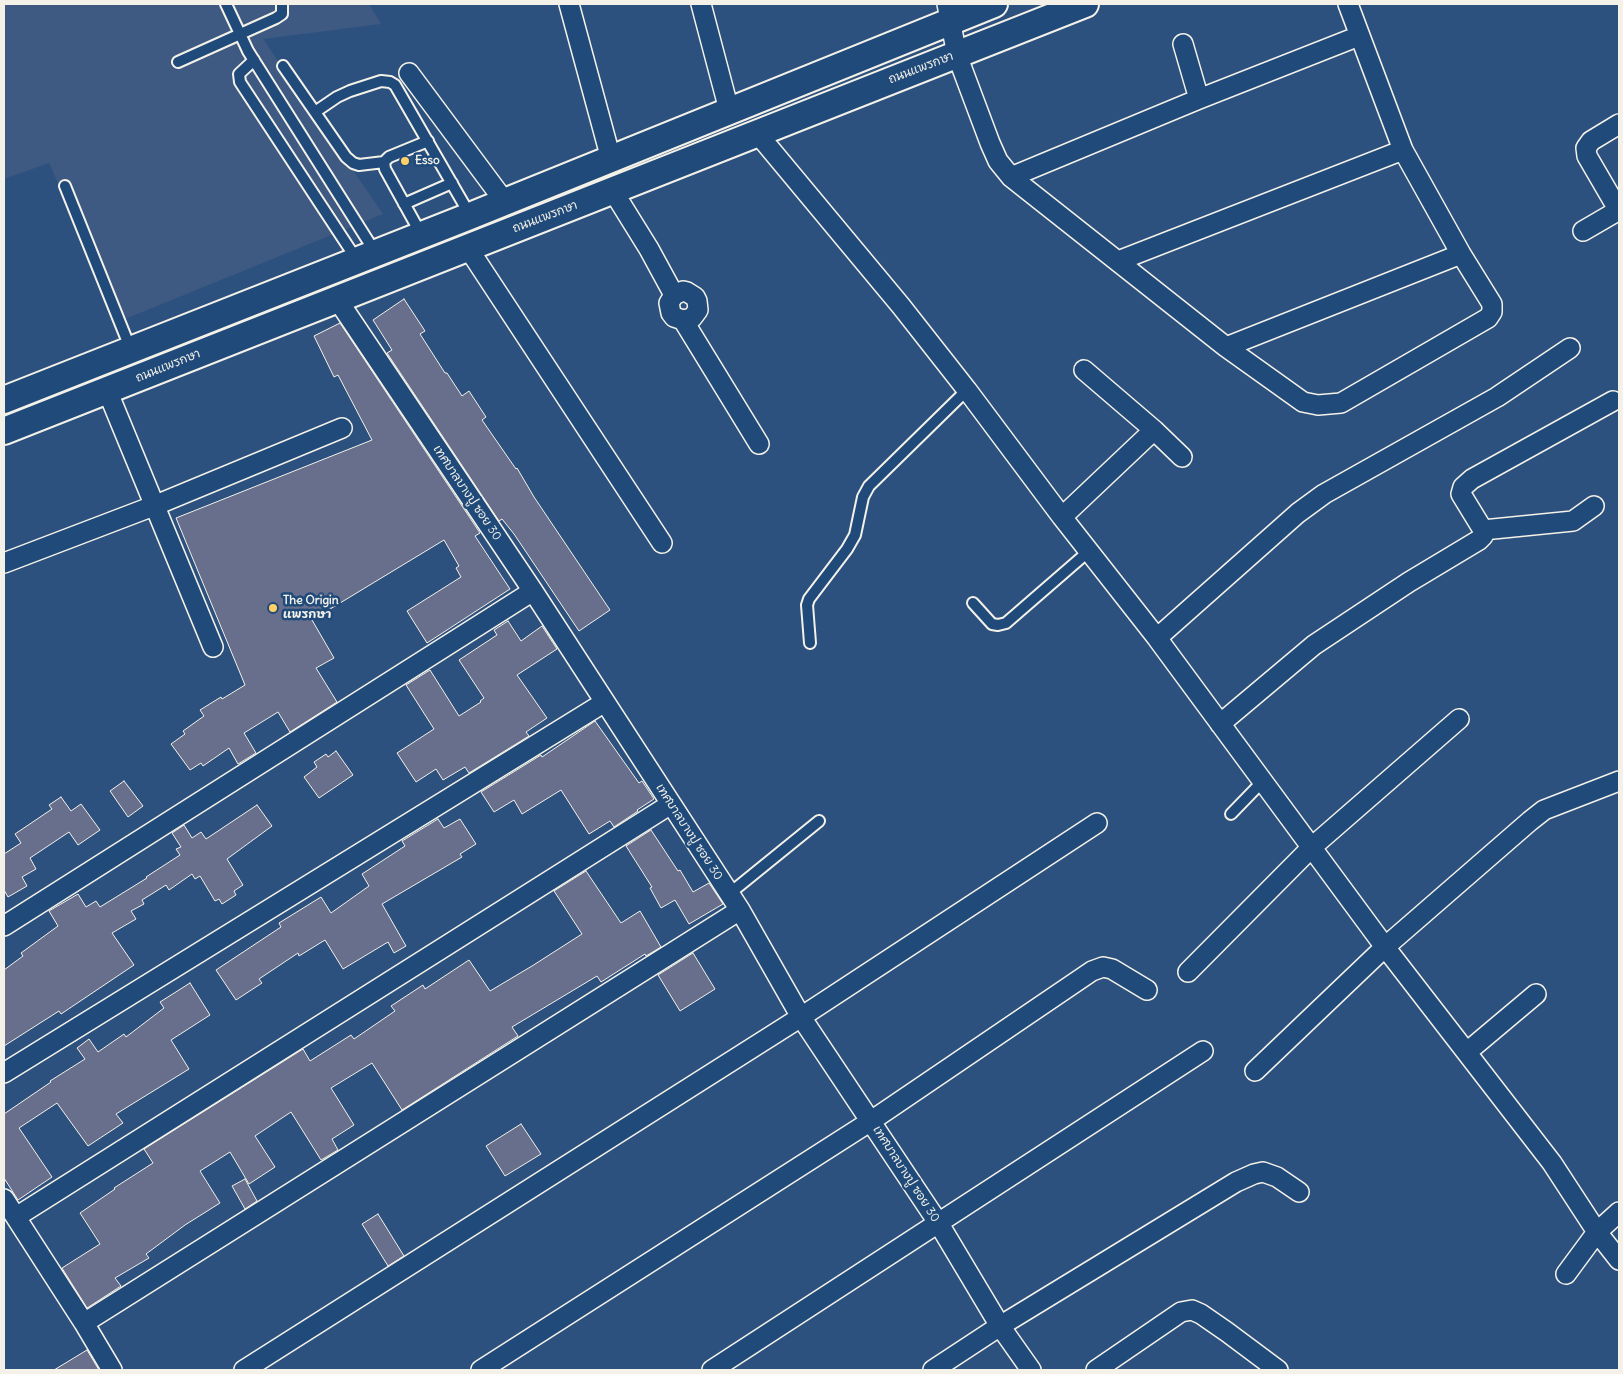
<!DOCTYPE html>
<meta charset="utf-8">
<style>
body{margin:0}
#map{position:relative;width:1623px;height:1374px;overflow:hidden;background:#2d517e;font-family:Delius,sans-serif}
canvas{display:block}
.frame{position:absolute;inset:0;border:5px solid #f4f1e8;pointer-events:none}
</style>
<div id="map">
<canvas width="1623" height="1374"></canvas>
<div class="frame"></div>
</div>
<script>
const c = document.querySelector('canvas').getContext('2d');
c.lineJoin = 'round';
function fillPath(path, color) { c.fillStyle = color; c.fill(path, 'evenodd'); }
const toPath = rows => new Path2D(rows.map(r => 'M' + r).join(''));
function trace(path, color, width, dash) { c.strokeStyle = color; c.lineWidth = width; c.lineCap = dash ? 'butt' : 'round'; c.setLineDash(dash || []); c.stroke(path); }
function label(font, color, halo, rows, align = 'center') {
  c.font = font + ' Delius,"Playpen Sans Thai",sans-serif'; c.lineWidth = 5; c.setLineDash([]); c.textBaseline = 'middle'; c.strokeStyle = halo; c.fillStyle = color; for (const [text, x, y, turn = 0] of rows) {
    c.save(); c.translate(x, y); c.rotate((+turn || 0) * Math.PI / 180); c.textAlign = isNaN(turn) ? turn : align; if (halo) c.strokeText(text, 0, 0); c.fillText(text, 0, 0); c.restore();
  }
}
fillPath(toPath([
 [4,4,369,4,381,24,263,39,383,214,120,321,49,163,4,179]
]), '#3e5a82');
const building = toPath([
 [404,299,425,331,420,334,445,373,447,373,462,396,469,391,486,417,482,420,516,469,517,468,534,497,610,610,579,631,514,534,502,519,499,521,387,353,392,350,373,320,404,299],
 [340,323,480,533,475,536,510,589,427,643,407,611,461,577,456,568,459,566,444,540,312,620,334,658,316,668,337,702,290,732,278,712,244,733,256,753,238,764,229,748,203,766,201,763,190,770,171,744,185,734,183,731,204,716,200,710,221,697,222,699,245,685,176,518,372,440,338,375,334,377,314,336,340,323],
 [508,621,521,641,542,626,557,649,517,675,547,718,526,732,529,736,469,773,465,767,443,780,436,769,416,782,397,753,434,729,406,685,430,670,459,716,481,702,480,701,484,698,459,660,497,635,494,630,508,621],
 [595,721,639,783,642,781,654,799,637,810,638,811,614,827,610,821,589,834,561,790,522,814,514,800,494,812,481,792,541,755,542,757,595,721],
 [336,751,353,775,319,798,304,777,317,767,314,762,326,754,328,757,336,751],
 [124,781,143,806,128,817,110,791,124,781],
 [61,797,71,811,81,804,100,830,78,845,69,832,30,858,36,869,22,877,27,886,8,897,4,890,4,854,21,843,15,834,52,809,49,805,61,797],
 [257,805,272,826,227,859,243,885,234,891,236,895,222,904,219,899,215,901,200,876,195,879,192,874,169,890,166,885,142,900,144,904,131,911,136,919,112,933,134,965,61,1014,59,1011,4,1046,4,970,23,956,21,953,58,926,49,911,78,894,86,907,96,901,100,907,147,878,146,877,180,855,176,849,181,847,172,833,184,825,192,838,201,832,206,839,257,805],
 [438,819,444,828,460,819,476,844,460,854,462,857,382,904,406,946,394,953,388,942,343,969,325,940,299,956,298,953,259,979,262,983,236,1000,216,970,281,927,279,923,321,897,331,913,369,886,362,874,405,846,402,841,438,819],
 [651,830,678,871,680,870,693,892,709,883,723,904,689,924,675,900,661,908,650,888,652,887,626,846,651,830],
 [586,871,621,923,640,911,661,947,646,956,645,954,601,982,597,976,512,1027,518,1036,402,1110,372,1063,331,1088,354,1125,332,1139,338,1150,321,1160,291,1112,255,1136,275,1167,249,1184,230,1152,200,1171,220,1203,185,1225,146,1254,149,1258,115,1278,121,1286,87,1308,62,1268,100,1244,80,1213,115,1189,114,1188,153,1163,144,1149,303,1049,310,1061,351,1035,354,1039,395,1011,391,1006,423,985,425,989,469,960,490,991,532,966,582,934,554,891,586,871],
 [693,953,715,989,680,1011,658,975,693,953],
 [190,983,210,1015,171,1040,189,1069,116,1114,123,1123,88,1146,57,1103,19,1128,52,1177,18,1200,4,1178,4,1114,51,1082,50,1081,85,1059,77,1048,89,1039,98,1052,124,1034,126,1037,164,1008,160,1002,190,983],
 [521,1124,541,1154,505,1176,486,1146,521,1124],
 [245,1179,257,1201,245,1209,232,1186,245,1179],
 [378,1214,404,1256,388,1266,362,1224,378,1214],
 [87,1350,99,1370,54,1370,87,1350]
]);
fillPath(building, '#676f8c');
trace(building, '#f4f1e8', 1);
const service = toPath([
 [226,4,248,51,375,252],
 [254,60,239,74,240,82,357,260],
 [178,62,276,18,282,14,282,4],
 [283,66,346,157,353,163,359,165,384,162],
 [315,112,337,97,350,91,381,81,390,82,395,85,470,215],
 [65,186,131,350],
 [404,204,452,183],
 [421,234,385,169,384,162,389,157,428,141],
 [973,603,992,624,998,625,1006,623,1089,551],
 [810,643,807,605,809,599,847,549,855,535,863,497,869,486,967,390],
 [1231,814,1263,781],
 [729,894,819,821]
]);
const minor = toPath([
 [569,4,611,159],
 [701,4,729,110],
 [947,4,957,55,990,143,998,161,1011,177,1226,347,1303,402,1318,405,1341,403,1488,318,1492,312,1492,304,1461,254,1403,150,1348,4],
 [1183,44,1199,99],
 [409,73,505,202],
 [1619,124,1591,141,1586,148,1587,156,1619,211],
 [757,133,901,306,967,390,1062,517,1157,638,1385,947,1552,1163,1597,1232,1619,1260],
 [1011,177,1199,99,1359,36],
 [613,191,649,249,674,295],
 [1583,231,1619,210],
 [468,248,662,543],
 [1118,261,1403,150],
 [337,299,533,591,740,910,801,1017,939,1224,1000,1326,1031,1370],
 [683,320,692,318,698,310,697,301,695,297,687,292,683,291,674,295,669,303,671,313,674,317,683,320,759,444],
 [1226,347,1461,254],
 [107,390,213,647],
 [1154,430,1182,457],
 [1062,517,1154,430,1084,370],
 [1483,530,1573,521,1594,506],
 [4,563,156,505,342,428],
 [1157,638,1298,513,1324,494,1497,397,1570,348],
 [1220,724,1314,645,1409,582,1479,540,1483,536,1483,530,1461,494,1463,487,1472,479,1613,401],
 [4,926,533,591],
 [1188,972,1312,847,1459,719],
 [1467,1052,1536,994],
 [1255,1071,1385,947,1530,821,1544,810,1619,781],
 [4,1073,605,702],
 [4,1199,84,1323,112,1370],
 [16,1217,671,804],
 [1566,1274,1597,1232,1619,1212],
 [84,1323,740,910],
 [244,1370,801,1017,1097,823],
 [481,1370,871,1121,1092,971,1103,967,1112,969,1147,990],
 [712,1370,1203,1051],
 [933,1370,1000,1326,1236,1182,1254,1174,1263,1172,1277,1177,1299,1192],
 [1096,1370,1181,1312,1192,1310,1201,1314,1227,1332,1278,1370]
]);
const secondary = toPath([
 [4,400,470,216,994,4],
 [4,431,1085,4]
]);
trace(service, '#f4f1e8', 14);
trace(minor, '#f4f1e8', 22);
trace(secondary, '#f4f1e8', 30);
trace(service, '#1f4a7a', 10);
trace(minor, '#1f4a7a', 19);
trace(secondary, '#1f4a7a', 26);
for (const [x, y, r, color] of [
 [405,161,5,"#ffd166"],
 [273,608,5,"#ffd166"]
]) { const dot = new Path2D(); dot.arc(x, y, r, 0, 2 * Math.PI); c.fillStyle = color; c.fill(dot); trace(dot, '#1f4a7a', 2); }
label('12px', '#f4f1e8', '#1f4a7a', [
 ["ถนนแพรกษา",921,68,-21],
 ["ถนนแพรกษา",545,217,-21],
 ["ถนนแพรกษา",168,366,-22],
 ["เทศบาลบางปู ซอย 30",467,493,56],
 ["เทศบาลบางปู ซอย 30",689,832,57],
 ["เทศบาลบางปู ซอย 30",906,1174,57]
]);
label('bold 12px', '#f4f1e8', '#1f4a7a', [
 ["Esso",415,161],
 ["The Origin",283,601],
 ["แพรกษา",283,615]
], 'left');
</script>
